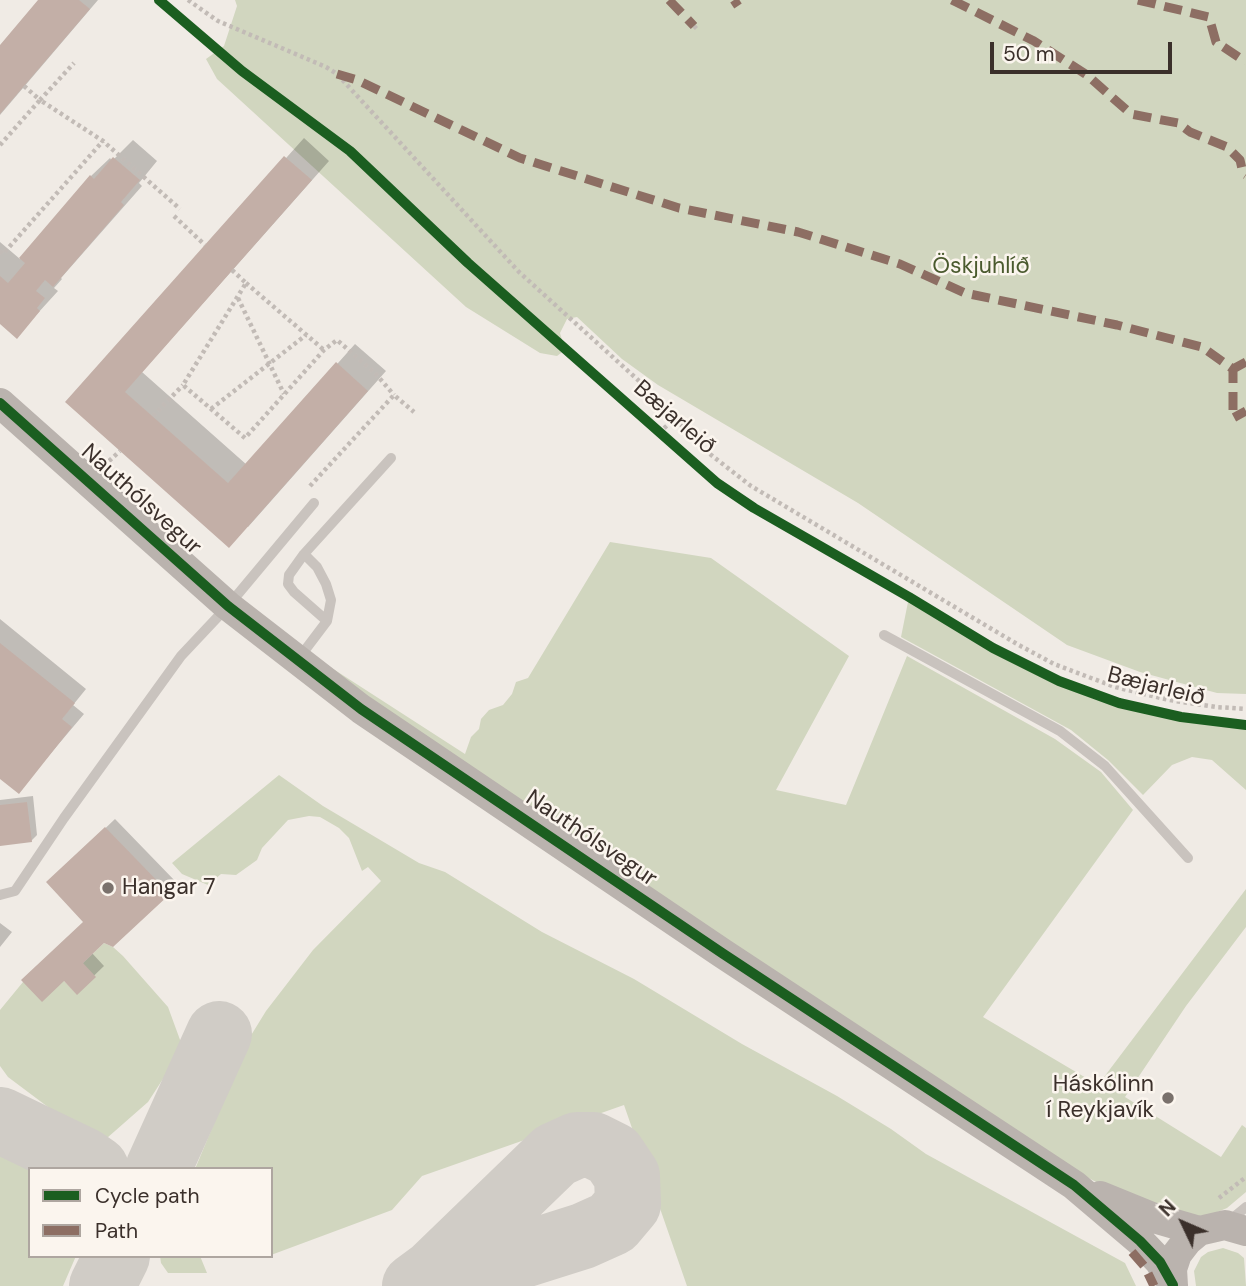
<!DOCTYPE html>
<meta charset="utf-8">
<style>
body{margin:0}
#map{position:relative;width:1246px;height:1286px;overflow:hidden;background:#f0ebe5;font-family:"DM Sans",sans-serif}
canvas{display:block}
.legend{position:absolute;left:28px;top:1167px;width:245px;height:91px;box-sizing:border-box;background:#fbf5ee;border:2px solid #aea6a0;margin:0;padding:9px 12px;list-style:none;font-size:21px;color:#3b302b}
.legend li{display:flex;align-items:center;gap:14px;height:35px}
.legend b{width:35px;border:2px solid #aea6a0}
.north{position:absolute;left:1148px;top:1188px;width:70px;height:70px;-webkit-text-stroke:5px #fbf5ee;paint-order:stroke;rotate:314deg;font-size:19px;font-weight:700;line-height:28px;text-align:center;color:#3b302b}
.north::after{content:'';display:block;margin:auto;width:24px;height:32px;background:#3b302b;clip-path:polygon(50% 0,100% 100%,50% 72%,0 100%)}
.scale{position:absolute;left:990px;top:42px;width:182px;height:32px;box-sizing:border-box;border:4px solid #3b302b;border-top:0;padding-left:9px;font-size:21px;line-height:24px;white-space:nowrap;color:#3b302b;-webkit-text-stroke:5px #fbf5ee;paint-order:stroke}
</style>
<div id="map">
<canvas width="1246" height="1286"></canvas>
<ul class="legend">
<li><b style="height:9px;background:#1b5e20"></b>Cycle path</li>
<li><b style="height:9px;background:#8d6e63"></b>Path</li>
</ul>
<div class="north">N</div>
<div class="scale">50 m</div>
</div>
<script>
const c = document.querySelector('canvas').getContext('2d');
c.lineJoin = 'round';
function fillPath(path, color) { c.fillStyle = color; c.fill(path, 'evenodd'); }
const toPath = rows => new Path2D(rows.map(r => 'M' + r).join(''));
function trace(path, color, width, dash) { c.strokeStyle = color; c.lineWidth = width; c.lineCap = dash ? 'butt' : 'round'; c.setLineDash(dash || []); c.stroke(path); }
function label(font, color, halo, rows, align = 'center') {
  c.font = font + ' "DM Sans",sans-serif'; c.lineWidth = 5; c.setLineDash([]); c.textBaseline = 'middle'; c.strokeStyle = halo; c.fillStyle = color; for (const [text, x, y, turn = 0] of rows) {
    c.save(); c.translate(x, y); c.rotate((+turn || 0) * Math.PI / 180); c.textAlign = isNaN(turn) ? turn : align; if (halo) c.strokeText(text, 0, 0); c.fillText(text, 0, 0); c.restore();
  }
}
fillPath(toPath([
 [235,0,1246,0,1246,694,1217,693,1140,672,1067,645,858,503,658,385,622,359,577,317,567,319,560,333,565,350,557,356,540,353,466,307,217,79,206,59,224,46,237,6],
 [610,542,711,558,849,656,776,790,846,805,907,656,1055,739,1101,772,1133,810,983,1017,1098,1085,1246,889,1246,927,1186,1006,1125,1097,1221,1157,1242,1125,1246,1128,1246,1192,1227,1208,1210,1215,1190,1217,1121,1195,1079,1173,334,678,324,663,465,754,471,737,479,729,481,719,489,710,503,705,512,694,516,682,528,678],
 [909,597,993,648,1059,681,1119,703,1181,717,1215,723,1246,721,1246,790,1212,760,1192,757,1172,765,1143,795,1108,760,1071,730,901,637],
 [279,775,323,806,419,863,445,872,542,932,634,979,742,1044,837,1096,891,1129,926,1154,1125,1263,1136,1286,687,1286,624,1105,422,1176,392,1210,271,1255,271,1169,195,1169,250,1037,266,1011,313,950,381,881,368,867,362,871,349,838,339,828,320,817,309,816,288,820,262,848,257,860,236,875,221,874,208,885,182,874,172,863],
 [104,943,113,947,123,956,168,1007,183,1048,148,1102,107,1138,92,1140,8,1077,0,1066,0,1010,23,982,64,981,77,994,83,963],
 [0,1146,35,1161,44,1169,30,1169,30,1256,76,1256,63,1286,0,1286],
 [1223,1248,1238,1253,1244,1258,1246,1286,1196,1286,1194,1271,1201,1257,1208,1252],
 [160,1256,200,1256,207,1273,168,1273,161,1263]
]), '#d1d6bf');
fillPath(toPath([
 [40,0,98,0,0,115,0,47],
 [304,138,329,161,142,372,247,465,355,344,386,371,248,527,68,402],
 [133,140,157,161,139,183,142,186,61,278,62,279,54,288,58,291,17,336,0,322,0,242,20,259,91,176,110,158,112,161],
 [0,619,86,689,73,705,84,714,19,791,0,776],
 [33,796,37,835,31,841,0,844,0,800],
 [115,819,178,884,113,945,103,941,91,952,104,966,77,992,85,922,48,883],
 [0,923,12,932,0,947]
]), '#0003');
trace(toPath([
 [0,1120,83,1160,96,1169],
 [158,1169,219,1034],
 [102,1286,117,1256],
 [415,1286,434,1272,555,1155,577,1145,593,1145,613,1155,627,1176,628,1204,612,1223,583,1236,425,1286]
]), '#d0ccc6', 66);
fillPath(toPath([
 [38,0,79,0,90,9,0,114,0,45],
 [284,156,312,180,125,392,228,483,336,362,368,391,229,548,65,402],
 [113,157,140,180,121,202,124,205,53,287,45,280,36,291,45,298,37,308,40,311,17,339,0,324,0,276,8,283,25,263,19,258,90,175,94,179],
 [0,643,75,703,62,719,72,727,19,794,0,779],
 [27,802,32,842,0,846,0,805],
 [105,827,170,894,113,947,104,943,83,963,96,977,77,995,64,981,42,1002,21,980,83,922,46,882]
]), '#c3afa7');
trace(toPath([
 [188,0,218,21,326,67,337,74,519,272,638,380,706,451,751,486,1017,644,1054,664,1115,687,1169,700,1216,707,1246,709],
 [694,26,697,29],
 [24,86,40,100,74,63],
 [0,145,40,100,103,141,180,209],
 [174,216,205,245],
 [0,251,3,254,103,141],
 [232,270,246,283,183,385,245,438,324,350,337,340,375,373,394,395],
 [246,283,324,350],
 [238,298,284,394],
 [211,409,306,335],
 [153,416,183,385],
 [659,433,675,418],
 [109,461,120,451],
 [310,486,394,395,414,412],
 [1219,1198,1246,1177]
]), '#c2bbb6', 4.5, [3.5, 3.5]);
trace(toPath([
 [304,554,317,567,326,584,331,600,327,621,294,592,288,584,289,575,304,554,391,458],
 [884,635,1060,731,1105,766,1188,858],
 [299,658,327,621],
 [0,895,15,891,64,818,181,656,228,606,314,503],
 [1229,1221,1246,1207]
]), '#c9c3be', 10);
trace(toPath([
 [0,403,228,606,361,709,722,953,1074,1185,1140,1241,1160,1262,1173,1285],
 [1100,1196,1154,1218,1199,1231],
 [1173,1286,1172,1269,1177,1254,1187,1241,1199,1231,1225,1225,1246,1231]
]), '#bab3ae', 30);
trace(toPath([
 [669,0,694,26],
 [734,0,738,6],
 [952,0,1034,41,1087,75,1131,114,1178,123,1190,132,1227,147,1240,160,1243,173,1246,175],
 [1138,0,1209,17,1216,42,1246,62],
 [337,74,357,80,520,158,679,208,798,232,900,264,965,293,1117,325,1202,347,1233,369,1233,418,1246,411],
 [1233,369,1246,362],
 [1132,1252,1145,1267,1154,1286]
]), '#8d6e63', 9, [18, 9]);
trace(toPath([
 [159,0,242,71,350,151,468,263,717,483,754,508,909,597,993,648,1059,681,1119,703,1181,717,1246,725],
 [0,403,228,606,361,709,722,953,1074,1185,1140,1241,1160,1262,1173,1285]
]), '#1b5e20', 10);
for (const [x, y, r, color] of [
 [108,888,7,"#7a716c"],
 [1168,1098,7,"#7a716c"]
]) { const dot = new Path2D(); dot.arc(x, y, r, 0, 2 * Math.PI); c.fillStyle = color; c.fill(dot); trace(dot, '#fbf5ee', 2.5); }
label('23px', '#4a5a2e', '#fbf5ee', [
 ["Öskjuhlíð",981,267]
]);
label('23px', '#3b302b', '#fbf5ee', [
 ["Bæjarleið",674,418,41],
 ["Nauthólsvegur",141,500,42],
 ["Bæjarleið",1156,687,14],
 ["Nauthólsvegur",591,839,34]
]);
label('23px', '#3b302b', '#fbf5ee', [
 ["Hangar 7",122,888],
 ["Háskólinn",1154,1085,"right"],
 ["í Reykjavík",1154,1111,"right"]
], 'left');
</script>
